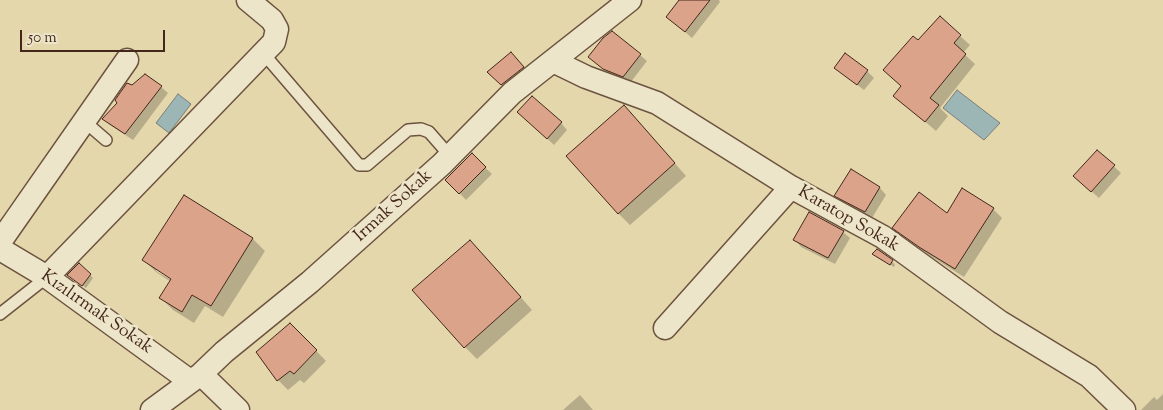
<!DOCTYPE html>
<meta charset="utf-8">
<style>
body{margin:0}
#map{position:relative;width:1163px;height:410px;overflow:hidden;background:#e4d7ac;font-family:"Sorts Mill Goudy",serif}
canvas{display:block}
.scale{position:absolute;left:20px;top:30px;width:145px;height:22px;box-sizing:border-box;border:2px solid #44271b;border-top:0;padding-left:6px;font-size:15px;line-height:18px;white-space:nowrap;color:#44271b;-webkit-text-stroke:4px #ede5c9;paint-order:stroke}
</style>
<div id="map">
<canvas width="1163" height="410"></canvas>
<div class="scale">50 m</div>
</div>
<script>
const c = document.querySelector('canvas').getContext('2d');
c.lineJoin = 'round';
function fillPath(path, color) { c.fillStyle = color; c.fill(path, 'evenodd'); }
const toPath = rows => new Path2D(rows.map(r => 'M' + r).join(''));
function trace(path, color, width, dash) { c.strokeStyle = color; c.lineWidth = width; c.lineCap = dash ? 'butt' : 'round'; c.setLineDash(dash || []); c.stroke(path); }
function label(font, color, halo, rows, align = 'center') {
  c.font = font + ' "Sorts Mill Goudy",serif'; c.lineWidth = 5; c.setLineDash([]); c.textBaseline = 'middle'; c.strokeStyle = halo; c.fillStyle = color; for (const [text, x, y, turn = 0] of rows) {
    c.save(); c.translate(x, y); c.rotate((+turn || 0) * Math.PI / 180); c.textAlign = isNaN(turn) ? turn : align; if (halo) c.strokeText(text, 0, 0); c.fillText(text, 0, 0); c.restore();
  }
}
const water = toPath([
 [957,90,1000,123,984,140,943,108,957,90],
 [178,94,191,104,169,133,156,123,178,94]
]);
fillPath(water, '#9cb6b6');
trace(water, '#797d78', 1);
fillPath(toPath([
 [681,0,719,0,720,2,692,38,668,17],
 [940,18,970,45,963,53,975,64,940,108,948,116,936,131,895,96,902,87,918,42],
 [640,55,647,61,630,83,612,76,590,57],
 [518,60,530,74,509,91,489,72],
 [867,71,874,78,864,90,843,74],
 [133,87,161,87,168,93,133,140,110,125,104,119],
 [526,119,561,123,567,130,554,145],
 [636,119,686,176,630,225,618,213],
 [1097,151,1121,173,1099,198,1082,183],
 [472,155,492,174,466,200,447,180],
 [851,171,880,188,886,195,872,218,843,202,836,196],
 [184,196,253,239,265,251,223,317,205,306,194,323,173,310,161,298,171,282,156,272,144,260],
 [156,268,177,281,176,283,156,271],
 [993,209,1002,218,964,277,929,255,903,236,894,228,947,215],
 [843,232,850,238,835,264,801,247,795,240],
 [482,253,532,310,477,359,465,347],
 [877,257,892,261,895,265,894,267],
 [79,264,93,278,86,288,72,278],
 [290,324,326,361,304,383,300,380,288,390,278,380,257,352],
 [1163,394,1163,410,1141,410,1154,397,1157,400],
 [580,395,593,410,563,410]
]), '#0003');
const building = toPath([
 [679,0,710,0,685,32,666,17,679,0],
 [940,16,961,35,954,43,966,54,930,98,939,105,925,122,893,96,901,86,883,70,913,36,918,40,940,16],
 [612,31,641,54,623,77,603,69,588,57,603,38,612,31],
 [511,52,524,67,501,85,487,72,511,52],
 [845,53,868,70,857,85,834,68,845,53],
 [145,74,162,86,125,134,102,119,117,103,115,100,127,83,132,85,145,74],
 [532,96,562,122,547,139,517,112,532,96],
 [624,105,675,163,618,214,566,156,624,105],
 [1097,150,1115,165,1091,192,1073,176,1097,150],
 [472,153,486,167,459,194,445,180,472,153],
 [851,169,880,187,865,212,834,196,851,169],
 [962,188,994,208,955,269,919,247,892,228,919,192,947,213,962,188],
 [184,195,253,238,211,306,192,295,182,312,159,298,171,279,142,260,184,195],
 [809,212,844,231,828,258,793,240,809,212],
 [470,240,521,297,464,348,412,290,470,240],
 [877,249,893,260,890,265,872,254,877,249],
 [79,263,91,274,82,286,67,275,79,263],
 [290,323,317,350,294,374,290,371,277,381,256,352,290,323]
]);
fillPath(building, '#dba38a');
trace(building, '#44271b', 1);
const service = toPath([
 [263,53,359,165,367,165,408,130,421,129,429,132,450,156],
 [84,121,106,140],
 [0,314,47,277]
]);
const minor = toPath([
 [553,61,586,77,657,103,791,187,883,237,1000,322,1089,376,1124,410],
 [0,242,127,60],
 [0,249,47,277,190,381],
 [47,277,274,42,277,29,272,20,248,0],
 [665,328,791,187],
 [201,374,238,410],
 [152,410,201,374,224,352,310,282,442,164,512,93,630,0]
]);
trace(service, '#6c533f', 14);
trace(minor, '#6c533f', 25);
trace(service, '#ede5c9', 11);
trace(minor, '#ede5c9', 22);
label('18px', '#44271b', '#ede5c9', [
 ["Irmak Sokak",394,207,-42],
 ["Karatop Sokak",848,220,30],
 ["Kızılırmak Sokak",96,313,35]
]);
</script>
